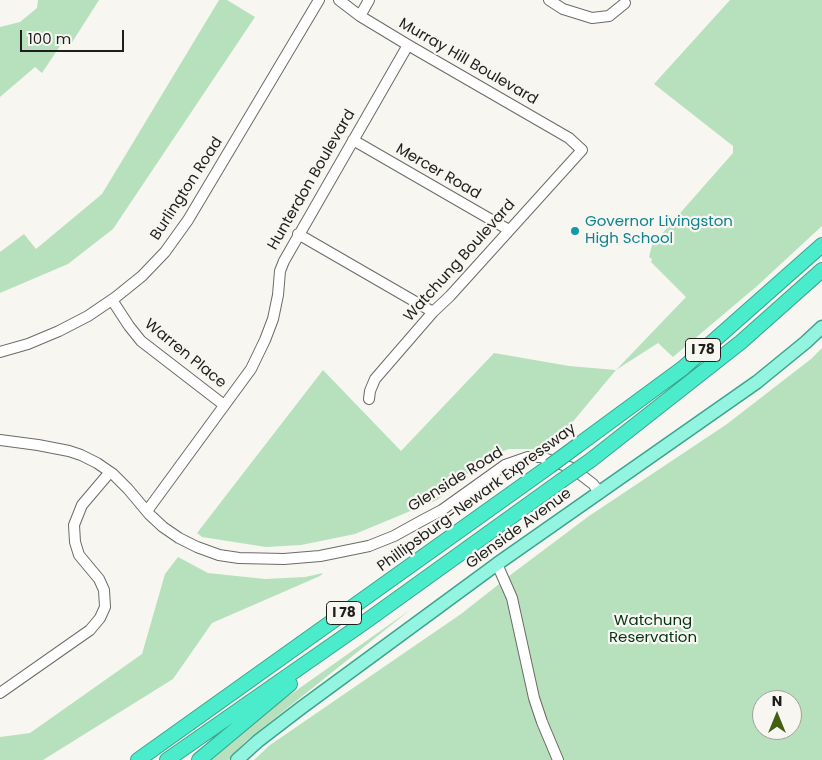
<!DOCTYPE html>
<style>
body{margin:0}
#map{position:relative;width:822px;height:760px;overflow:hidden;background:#f7f6f1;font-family:Poppins,sans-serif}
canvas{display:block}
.north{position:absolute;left:752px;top:690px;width:50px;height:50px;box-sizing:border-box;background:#f7f6f1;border:1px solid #a1a09c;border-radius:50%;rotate:0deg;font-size:14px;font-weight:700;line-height:20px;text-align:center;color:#1f1e1d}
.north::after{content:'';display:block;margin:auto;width:18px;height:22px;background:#436012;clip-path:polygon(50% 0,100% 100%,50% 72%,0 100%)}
.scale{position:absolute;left:20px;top:30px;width:104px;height:22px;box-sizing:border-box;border:2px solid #1f1e1d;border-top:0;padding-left:6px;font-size:15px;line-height:18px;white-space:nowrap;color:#1f1e1d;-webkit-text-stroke:4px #f7f6f1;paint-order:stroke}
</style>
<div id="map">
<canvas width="822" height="760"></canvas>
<div class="north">N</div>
<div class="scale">100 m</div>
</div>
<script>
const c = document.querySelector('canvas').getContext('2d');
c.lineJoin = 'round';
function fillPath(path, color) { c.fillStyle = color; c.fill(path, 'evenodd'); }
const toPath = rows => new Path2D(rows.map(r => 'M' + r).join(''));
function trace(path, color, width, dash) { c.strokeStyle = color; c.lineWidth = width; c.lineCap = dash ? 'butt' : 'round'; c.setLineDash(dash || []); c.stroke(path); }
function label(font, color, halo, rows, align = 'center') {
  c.font = font + ' Poppins,sans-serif'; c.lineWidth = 4.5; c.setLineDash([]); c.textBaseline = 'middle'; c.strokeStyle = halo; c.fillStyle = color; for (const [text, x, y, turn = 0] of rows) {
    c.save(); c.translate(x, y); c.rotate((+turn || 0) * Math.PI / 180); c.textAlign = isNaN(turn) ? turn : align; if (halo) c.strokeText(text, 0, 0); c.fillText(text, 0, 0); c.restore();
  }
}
fillPath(toPath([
 [38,0,99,0,71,44,64,40,42,73,35,67,0,97,0,27,20,22,37,8],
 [219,0,227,0,255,17,113,229,68,264,0,293,0,252,24,234,36,249,102,194],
 [730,0,822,0,822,226,757,286,673,357,658,343,616,370,550,449,509,449,487,457,437,500,355,534,301,545,266,547,202,537,197,533,323,370,401,451,494,353,569,366,616,370,686,297,651,262,652,259,649,257,652,245,733,153,733,146,654,84],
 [822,348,822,760,254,760,270,745,461,614,513,573,589,516,727,424,811,359],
 [762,700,792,700,792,730,762,730],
 [178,557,208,573,265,579,305,577,323,573,320,576,212,623,173,679,43,760,0,760,0,737,30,733,142,654,165,574],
 [410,610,245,742,228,760,198,760]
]), '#b7e1bc');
const minor = toPath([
 [339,0,360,16,408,45,569,138,582,150,450,296,433,312,375,379,370,391,369,399],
 [549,0,563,9,592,18,609,16,625,3],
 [360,16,369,0],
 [353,140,509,230],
 [298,234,433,312],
 [112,300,129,326,141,341,224,405],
 [0,352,28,344,59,331,88,316,116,297,142,276,165,252,188,220,319,0],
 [0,440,38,445,69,451,81,455,97,463,113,474,128,489,149,514,163,527,179,538,197,547,219,555,239,558,284,559,320,556,369,546,394,536,423,520,442,510,505,465,528,457,541,457,572,468,593,484,599,492],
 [147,511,251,369,265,340,273,319,278,295,280,271,284,261,408,45],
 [497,564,512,598,534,698,542,722,558,760],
 [0,693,90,630,100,618,105,607,104,590,99,579,79,555,75,542,74,525,82,505,110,472]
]);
const major = toPath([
 [237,760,258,741,301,708,497,564,757,382,806,342,822,327]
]);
const highway = toPath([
 [577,446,683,368,822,245],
 [591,460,741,342,822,270],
 [138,760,550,466],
 [167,760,365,622,561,481],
 [199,760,290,684]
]);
trace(minor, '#6c6b67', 12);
trace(major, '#3ca48e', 15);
trace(highway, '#3ca48e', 16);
trace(minor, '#fff', 10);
trace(major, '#93f4e0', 12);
trace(highway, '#4beccb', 14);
const highwayBridge = toPath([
 [550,466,577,446],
 [561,481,591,460]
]);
trace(highwayBridge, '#3ca48e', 16, []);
trace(highwayBridge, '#4beccb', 14);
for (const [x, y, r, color] of [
 [575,231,5,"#0f9aa8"]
]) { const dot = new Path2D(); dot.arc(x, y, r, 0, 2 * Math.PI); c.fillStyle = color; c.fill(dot); trace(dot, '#f7f6f1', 2); }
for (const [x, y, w] of [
 [703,350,35],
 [344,613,35]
]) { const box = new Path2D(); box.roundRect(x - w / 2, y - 11.5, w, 23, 4); c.fillStyle = '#f7f6f1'; c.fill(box); trace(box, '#1f1e1d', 1); }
label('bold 14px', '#1f1e1d', null, [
 ["I 78",703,350],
 ["I 78",344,613]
]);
label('15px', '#1f1e1d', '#f7f6f1', [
 ["Murray Hill Boulevard",468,62,30],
 ["Mercer Road",438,172,30],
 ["Hunterdon Boulevard",312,180,-60],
 ["Burlington Road",187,189,-57],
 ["Watchung Boulevard",460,261,-48],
 ["Warren Place",185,354,39],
 ["Glenside Road",456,480,-32],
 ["Phillipsburg-Newark Expressway",477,498,-36],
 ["Glenside Avenue",519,529,-36]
]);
label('15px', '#0d838f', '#f7f6f1', [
 ["Governor Livingston",585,222],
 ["High School",585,239]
], 'left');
label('15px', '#013410', '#f7f6f1', [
 ["Watchung",653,621],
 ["Reservation",653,638]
]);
</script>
